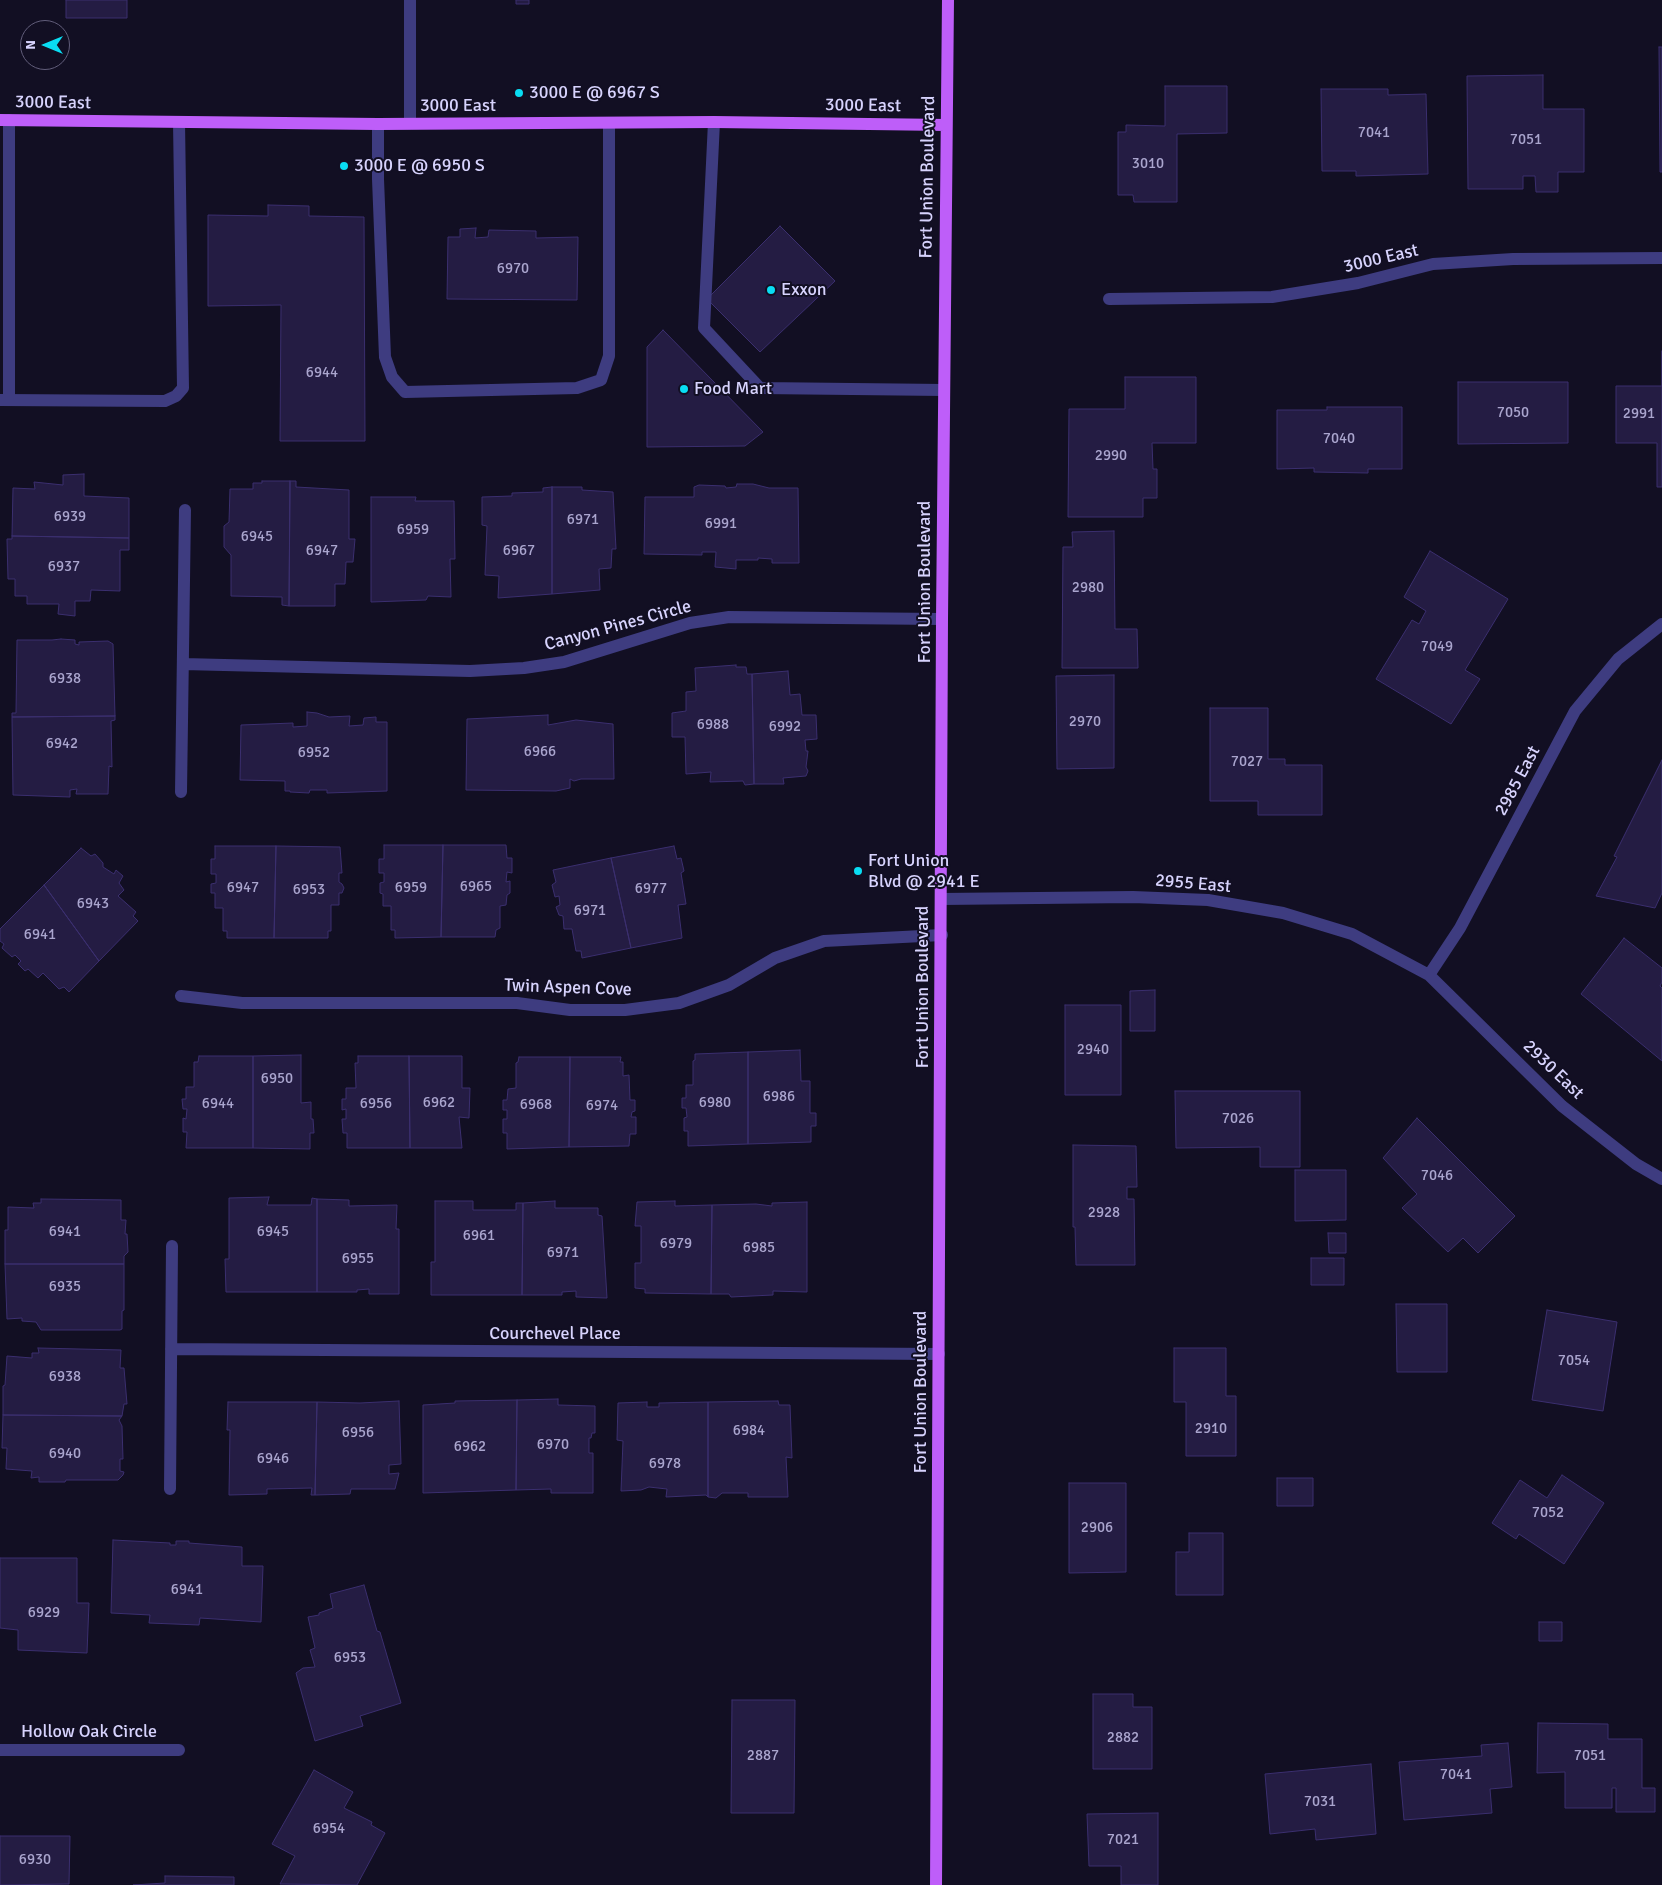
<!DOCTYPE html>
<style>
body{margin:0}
#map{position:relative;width:1662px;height:1885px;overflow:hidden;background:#120f23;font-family:Signika,sans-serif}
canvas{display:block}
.north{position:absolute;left:20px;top:20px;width:50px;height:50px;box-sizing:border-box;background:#120f23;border:1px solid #615d7a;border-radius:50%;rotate:270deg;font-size:14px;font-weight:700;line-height:20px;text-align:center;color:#d7d3fd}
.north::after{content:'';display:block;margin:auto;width:18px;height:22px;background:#09ddf3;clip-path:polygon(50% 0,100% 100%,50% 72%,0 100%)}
</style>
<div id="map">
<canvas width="1662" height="1885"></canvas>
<div class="north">N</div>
</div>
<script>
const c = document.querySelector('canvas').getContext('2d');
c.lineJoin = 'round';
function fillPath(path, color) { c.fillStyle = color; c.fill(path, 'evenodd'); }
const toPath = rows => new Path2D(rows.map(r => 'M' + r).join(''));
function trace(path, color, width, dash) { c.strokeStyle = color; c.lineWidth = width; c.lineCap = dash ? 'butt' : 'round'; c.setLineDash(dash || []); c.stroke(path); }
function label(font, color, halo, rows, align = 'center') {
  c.font = font + ' Signika,sans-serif'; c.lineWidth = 4; c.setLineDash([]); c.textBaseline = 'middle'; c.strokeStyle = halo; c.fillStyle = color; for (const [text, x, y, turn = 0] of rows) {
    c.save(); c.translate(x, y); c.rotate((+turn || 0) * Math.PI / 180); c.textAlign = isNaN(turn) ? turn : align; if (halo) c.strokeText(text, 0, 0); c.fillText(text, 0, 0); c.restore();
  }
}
const building = toPath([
 [66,0,127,0,127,18,66,18,66,0],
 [516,0,529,0,529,4,516,4,516,0],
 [1659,47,1662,47,1662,172,1660,172,1659,47],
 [1543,75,1543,109,1584,109,1584,172,1558,172,1558,192,1536,192,1535,176,1523,176,1523,189,1468,189,1467,76,1543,75],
 [1165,86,1227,86,1227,133,1177,134,1177,202,1134,202,1133,195,1118,195,1118,132,1126,132,1126,125,1165,126,1165,86],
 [1321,89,1388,89,1388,95,1426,94,1428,174,1356,176,1356,171,1322,171,1321,89],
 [268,205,309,206,309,216,364,217,365,441,280,441,281,305,208,306,208,215,268,216,268,205],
 [780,226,835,281,760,352,707,299,780,226],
 [476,228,475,238,488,237,489,230,536,231,536,238,578,237,577,300,447,299,448,237,460,237,460,229,476,228],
 [663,330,763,432,745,446,647,447,647,347,663,330],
 [1662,351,1662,487,1657,487,1657,443,1616,443,1616,386,1662,386,1662,351],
 [1125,377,1196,377,1196,443,1152,443,1153,469,1157,469,1157,498,1143,498,1143,517,1068,517,1069,409,1125,409,1125,377],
 [1458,382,1568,382,1568,443,1458,444,1458,382],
 [1327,407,1402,407,1402,469,1368,469,1368,473,1314,472,1314,468,1277,469,1277,410,1327,410,1327,407],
 [84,474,84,496,129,498,129,538,12,536,13,488,35,489,34,482,63,485,63,475,84,474],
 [262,481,290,481,289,606,282,605,282,597,231,596,231,555,224,547,224,526,229,522,230,489,253,489,253,483,262,483,262,481],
 [290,481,296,481,296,487,349,490,349,539,355,539,353,562,346,562,345,584,335,584,335,606,289,606,290,481],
 [737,484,753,484,769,488,798,488,799,563,772,563,772,559,758,558,758,560,736,560,736,569,726,568,715,567,716,552,702,552,702,555,644,554,645,497,694,497,694,487,699,485,725,486,726,488,736,487,737,484],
 [552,487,552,594,498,598,499,576,485,575,487,526,482,525,482,497,512,496,512,493,543,492,543,488,552,487],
 [552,487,582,487,582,490,613,492,616,549,612,549,611,568,599,569,600,590,552,594,552,487],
 [371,497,416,497,415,501,454,501,455,559,450,559,451,597,428,596,426,600,371,602,371,497],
 [1114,531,1115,629,1137,629,1138,668,1062,668,1063,547,1073,547,1072,532,1114,531],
 [12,536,129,538,129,550,120,550,120,591,91,590,90,601,75,601,75,616,58,614,59,604,27,604,27,596,15,596,15,579,8,579,7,539,12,539,12,536],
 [1430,551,1508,599,1465,670,1480,679,1451,724,1376,679,1412,620,1419,624,1426,611,1404,597,1430,551],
 [61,639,75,640,75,644,79,645,79,642,108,641,113,644,115,716,12,717,12,713,16,713,17,640,52,640,61,639],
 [736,665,736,667,746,667,747,674,752,674,754,784,745,785,743,781,710,782,711,772,686,774,685,737,672,737,672,713,686,711,686,692,696,691,695,668,736,665],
 [788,671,790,695,800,694,802,715,816,715,817,739,805,740,806,751,808,751,806,767,808,771,806,776,783,778,784,784,754,784,752,674,788,671],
 [1114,675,1114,768,1057,769,1056,676,1114,675],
 [1210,708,1268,708,1268,759,1285,759,1285,765,1322,765,1322,815,1258,815,1258,801,1210,801,1210,708],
 [307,712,317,713,329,717,350,716,349,726,363,725,364,718,376,717,376,722,387,722,387,791,327,793,327,790,310,790,309,793,290,792,290,791,285,791,285,781,240,780,241,725,293,723,293,727,307,726,307,712],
 [548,715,548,725,576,720,613,724,614,779,581,779,574,781,570,779,570,788,556,791,466,790,467,719,548,715],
 [115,716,115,720,111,721,112,767,109,766,108,794,76,794,77,789,70,790,70,797,13,795,12,717,115,716],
 [1662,760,1662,893,1655,908,1596,896,1617,857,1614,856,1662,760],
 [384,845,443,845,441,937,395,938,395,930,391,930,391,906,383,906,383,894,380,893,380,883,384,882,384,873,379,873,379,859,384,859,384,845],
 [443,845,506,845,507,858,512,858,512,873,507,872,506,882,510,881,510,893,507,895,506,905,500,906,500,928,496,930,495,937,441,937,443,845],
 [215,846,276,846,274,938,227,938,227,931,223,931,223,908,215,908,215,893,211,893,211,884,216,883,216,874,211,874,211,859,215,859,215,846],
 [276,846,340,847,342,873,339,873,339,882,342,884,344,888,342,893,339,893,339,905,331,905,331,931,328,931,328,938,274,938,276,846],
 [674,846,677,859,681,858,684,871,681,873,686,904,678,905,682,938,631,948,611,858,674,846],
 [81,848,91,856,95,854,103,863,103,867,114,874,116,870,123,876,119,883,124,890,118,896,136,912,133,916,138,921,99,961,44,885,81,848],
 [611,858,631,948,582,958,581,951,576,951,572,929,564,929,563,916,559,915,556,907,560,905,559,896,555,897,552,885,556,882,553,870,611,858],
 [44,885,99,961,69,992,64,987,59,989,43,973,38,978,28,969,25,971,18,964,21,961,15,955,12,957,2,948,4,944,0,941,0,929,44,885],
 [1624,938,1662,968,1662,982,1660,986,1662,988,1662,1061,1581,994,1624,938],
 [1155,990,1155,1031,1130,1031,1130,991,1155,990],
 [1065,1005,1121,1005,1121,1095,1065,1095,1065,1005],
 [800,1050,801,1081,810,1081,810,1113,816,1113,816,1126,811,1126,811,1142,748,1144,748,1052,800,1050],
 [748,1052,748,1144,688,1146,688,1131,684,1131,684,1118,687,1117,686,1108,682,1108,682,1098,686,1098,686,1085,693,1085,693,1061,695,1060,695,1054,748,1052],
 [301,1055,301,1103,311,1102,311,1119,313,1119,314,1133,310,1133,310,1149,253,1148,253,1056,301,1055],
 [199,1056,253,1056,253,1148,186,1148,187,1132,183,1132,183,1118,186,1119,187,1109,183,1109,182,1099,186,1099,186,1087,194,1087,194,1062,198,1062,199,1056],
 [358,1056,409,1056,410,1148,347,1148,347,1133,343,1133,342,1119,346,1119,346,1109,342,1110,342,1099,346,1099,346,1088,356,1088,355,1063,358,1063,358,1056],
 [409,1056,462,1056,462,1088,470,1088,469,1118,459,1117,462,1148,410,1148,409,1056],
 [519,1057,570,1057,569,1147,507,1149,507,1133,503,1133,503,1119,507,1119,507,1110,503,1110,503,1100,507,1100,508,1089,516,1088,516,1063,518,1062,519,1057],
 [570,1057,621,1057,620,1062,623,1062,623,1076,629,1075,630,1100,635,1100,635,1111,632,1112,631,1117,636,1117,636,1134,630,1134,629,1146,569,1147,570,1057],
 [1175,1091,1300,1091,1300,1167,1260,1167,1260,1147,1176,1148,1175,1091],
 [1417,1118,1515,1216,1478,1253,1463,1238,1448,1252,1402,1208,1417,1194,1383,1158,1417,1118],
 [1073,1145,1136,1146,1137,1187,1127,1187,1127,1199,1134,1199,1135,1265,1076,1265,1075,1227,1073,1227,1073,1145],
 [1295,1170,1346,1170,1346,1220,1295,1221,1295,1170],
 [269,1197,267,1205,311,1205,312,1198,317,1199,317,1292,226,1292,225,1259,229,1259,229,1198,269,1197],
 [41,1199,121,1200,121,1220,126,1220,125,1234,127,1234,128,1252,124,1256,124,1264,5,1264,5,1230,8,1230,8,1207,34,1208,33,1203,41,1203,41,1199],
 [317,1199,349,1200,349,1206,397,1205,396,1229,399,1229,399,1294,369,1294,369,1289,357,1290,357,1292,317,1292,317,1199],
 [435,1201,473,1201,473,1210,516,1210,516,1203,523,1203,522,1295,431,1295,431,1262,435,1262,435,1201],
 [555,1201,555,1208,598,1208,598,1215,602,1216,607,1298,576,1297,576,1291,562,1292,562,1295,522,1295,523,1203,555,1201],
 [675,1201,675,1206,712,1205,711,1294,645,1293,645,1289,635,1288,635,1263,641,1263,641,1226,635,1226,637,1202,675,1201],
 [807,1202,807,1292,773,1291,773,1295,731,1297,729,1294,711,1294,712,1205,756,1204,772,1206,772,1203,807,1202],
 [1328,1233,1346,1233,1346,1253,1329,1253,1328,1233],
 [1311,1258,1344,1258,1344,1285,1311,1285,1311,1258],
 [5,1264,124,1264,124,1310,122,1311,122,1329,120,1330,41,1330,36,1322,22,1321,22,1318,7,1319,5,1264],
 [1396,1304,1447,1304,1447,1372,1397,1372,1396,1304],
 [1547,1310,1617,1322,1603,1411,1532,1400,1547,1310],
 [38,1348,121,1350,120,1368,124,1368,127,1404,124,1404,122,1416,3,1415,3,1386,5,1385,7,1356,32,1358,32,1353,39,1353,38,1348],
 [1174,1348,1226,1348,1226,1396,1236,1396,1236,1456,1186,1456,1186,1402,1174,1402,1174,1348],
 [558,1399,558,1405,595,1406,595,1433,592,1433,591,1438,589,1438,589,1453,593,1453,593,1493,551,1493,551,1489,516,1490,517,1400,558,1399],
 [517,1400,516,1490,423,1493,423,1405,455,1403,455,1401,517,1400],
 [399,1401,401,1464,389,1465,389,1474,399,1473,395,1489,351,1489,350,1494,315,1495,317,1402,360,1403,399,1401],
 [778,1401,779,1405,790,1405,792,1458,786,1457,788,1497,748,1497,748,1493,722,1493,716,1498,708,1497,708,1402,778,1401],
 [228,1402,317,1402,315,1495,311,1495,312,1488,267,1489,267,1494,229,1495,230,1430,227,1430,228,1402],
 [647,1402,647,1407,659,1407,659,1403,708,1402,708,1497,706,1495,666,1497,667,1489,649,1487,641,1490,621,1491,623,1441,617,1440,618,1403,647,1402],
 [3,1415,122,1416,119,1420,122,1426,123,1459,120,1459,120,1471,124,1472,123,1475,118,1480,66,1480,65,1482,39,1482,39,1477,31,1478,32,1471,6,1469,7,1448,2,1448,3,1415],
 [1562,1475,1604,1503,1564,1564,1519,1534,1516,1539,1492,1523,1520,1480,1547,1498,1562,1475],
 [1277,1478,1313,1478,1313,1506,1277,1506,1277,1478],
 [1069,1483,1126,1483,1126,1572,1069,1573,1069,1483],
 [1189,1533,1223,1533,1223,1595,1176,1595,1176,1552,1189,1552,1189,1533],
 [113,1540,170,1543,170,1545,176,1545,176,1541,189,1541,189,1543,242,1547,242,1566,263,1566,261,1622,200,1618,199,1625,149,1623,150,1615,111,1613,113,1540],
 [0,1558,77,1558,77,1603,89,1603,87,1653,18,1650,18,1630,0,1628,0,1558],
 [364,1585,377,1631,380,1632,401,1703,360,1716,363,1726,315,1741,296,1673,303,1668,315,1667,310,1650,315,1648,308,1617,319,1615,319,1613,333,1608,330,1594,364,1585],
 [1539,1622,1562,1622,1562,1641,1539,1641,1539,1622],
 [1093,1694,1133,1694,1133,1707,1152,1707,1152,1769,1093,1769,1093,1694],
 [732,1700,795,1700,794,1813,731,1813,732,1700],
 [1538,1723,1608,1724,1608,1739,1642,1739,1642,1788,1655,1788,1655,1812,1616,1812,1616,1788,1612,1788,1612,1808,1565,1808,1565,1772,1537,1773,1538,1723],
 [1508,1743,1512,1787,1490,1789,1492,1813,1404,1820,1399,1762,1482,1756,1481,1745,1508,1743],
 [1371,1764,1376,1834,1316,1840,1315,1829,1270,1834,1265,1774,1371,1764],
 [314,1770,353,1792,344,1808,372,1822,371,1825,385,1833,357,1885,280,1884,295,1856,272,1844,314,1770],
 [1158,1813,1158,1885,1121,1885,1121,1866,1089,1866,1087,1814,1158,1813],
 [0,1836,70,1836,69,1884,0,1885,0,1836],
 [165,1876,234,1877,234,1885,133,1885,165,1883,165,1876]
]);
fillPath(building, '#241c43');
trace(building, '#3b2f6f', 1);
trace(toPath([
 [410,0,410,123],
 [9,120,9,400],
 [714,122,704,328,760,388,944,390],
 [378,124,378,179,385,357,392,377,405,392,577,388,601,380,609,356,609,123],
 [1109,299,1272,297,1358,283,1433,264,1513,259,1662,258],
 [0,400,165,401,176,396,183,388,179,122],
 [183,664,470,671,524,668,564,662,690,623,729,617,942,619],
 [181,792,185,510],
 [941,899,1133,897,1208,900,1283,913,1352,934,1429,975,1562,1106,1636,1164,1662,1179],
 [1429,975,1460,928,1575,711,1618,659,1662,624],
 [181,996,242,1003,517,1003,570,1010,625,1010,679,1003,729,985,775,958,824,941,942,935],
 [171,1349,939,1354],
 [170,1489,172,1246],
 [0,1750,179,1750]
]), '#3e3c80', 12);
trace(toPath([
 [0,120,378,124,714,122,946,125],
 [936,1885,942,619,948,0]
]), '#be5ef9', 12);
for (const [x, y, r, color] of [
 [519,93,5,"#09ddf3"],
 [344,166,5,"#09ddf3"],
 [771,290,5,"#09ddf3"],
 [684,389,5,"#09ddf3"],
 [858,871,5,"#09ddf3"]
]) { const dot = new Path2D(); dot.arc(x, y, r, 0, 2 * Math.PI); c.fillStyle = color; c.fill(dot); trace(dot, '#120f23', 2); }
label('15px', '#aaa5ce', null, [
 ["7041",1374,133],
 ["7051",1526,140],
 ["3010",1148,164],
 ["6970",513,269],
 ["6944",322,373],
 ["7050",1513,413],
 ["2991",1639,414],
 ["7040",1339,439],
 ["2990",1111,456],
 ["6939",70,517],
 ["6971",583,520],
 ["6991",721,524],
 ["6959",413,530],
 ["6945",257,537],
 ["6947",322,551],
 ["6967",519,551],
 ["6937",64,567],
 ["2980",1088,588],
 ["7049",1437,647],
 ["6938",65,679],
 ["2970",1085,722],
 ["6988",713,725],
 ["6992",785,727],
 ["6942",62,744],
 ["6966",540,752],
 ["6952",314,753],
 ["7027",1247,762],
 ["6965",476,887],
 ["6947",243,888],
 ["6959",411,888],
 ["6977",651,889],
 ["6953",309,890],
 ["6943",93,904],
 ["6971",590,911],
 ["6941",40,935],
 ["2940",1093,1050],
 ["6950",277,1079],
 ["6986",779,1097],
 ["6962",439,1103],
 ["6980",715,1103],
 ["6944",218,1104],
 ["6956",376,1104],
 ["6968",536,1105],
 ["6974",602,1106],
 ["7026",1238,1119],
 ["7046",1437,1176],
 ["2928",1104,1213],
 ["6941",65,1232],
 ["6945",273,1232],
 ["6961",479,1236],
 ["6979",676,1244],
 ["6985",759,1248],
 ["6971",563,1253],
 ["6955",358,1259],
 ["6935",65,1287],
 ["7054",1574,1361],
 ["6938",65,1377],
 ["2910",1211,1429],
 ["6984",749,1431],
 ["6956",358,1433],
 ["6970",553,1445],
 ["6962",470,1447],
 ["6940",65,1454],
 ["6946",273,1459],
 ["6978",665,1464],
 ["7052",1548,1513],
 ["2906",1097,1528],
 ["6941",187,1590],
 ["6929",44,1613],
 ["6953",350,1658],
 ["2882",1123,1738],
 ["2887",763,1756],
 ["7051",1590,1756],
 ["7041",1456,1775],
 ["7031",1320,1802],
 ["6954",329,1829],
 ["7021",1123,1840],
 ["6930",35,1860]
]);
label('18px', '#d7d3fd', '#120f23', [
 ["3000 E @ 6967 S",529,93],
 ["3000 E @ 6950 S",354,166],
 ["Exxon",781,290],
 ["Food Mart",694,389],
 ["Fort Union",868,861],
 ["Blvd @ 2941 E",868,882]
], 'left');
label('18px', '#d7d3fd', '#120f23', [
 ["3000 East",53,103,1],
 ["3000 East",458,106],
 ["3000 East",863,106,1],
 ["Fort Union Boulevard",928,177,-89],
 ["3000 East",1381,259,-13],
 ["Fort Union Boulevard",925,582,-90],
 ["Canyon Pines Circle",618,626,-15],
 ["2985 East",1518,781,-62],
 ["2955 East",1193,884,5],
 ["Fort Union Boulevard",923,987,-90],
 ["Twin Aspen Cove",568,988,2],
 ["2930 East",1553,1070,44],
 ["Courchevel Place",555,1334],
 ["Fort Union Boulevard",921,1392,-90],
 ["Hollow Oak Circle",89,1732]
]);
</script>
